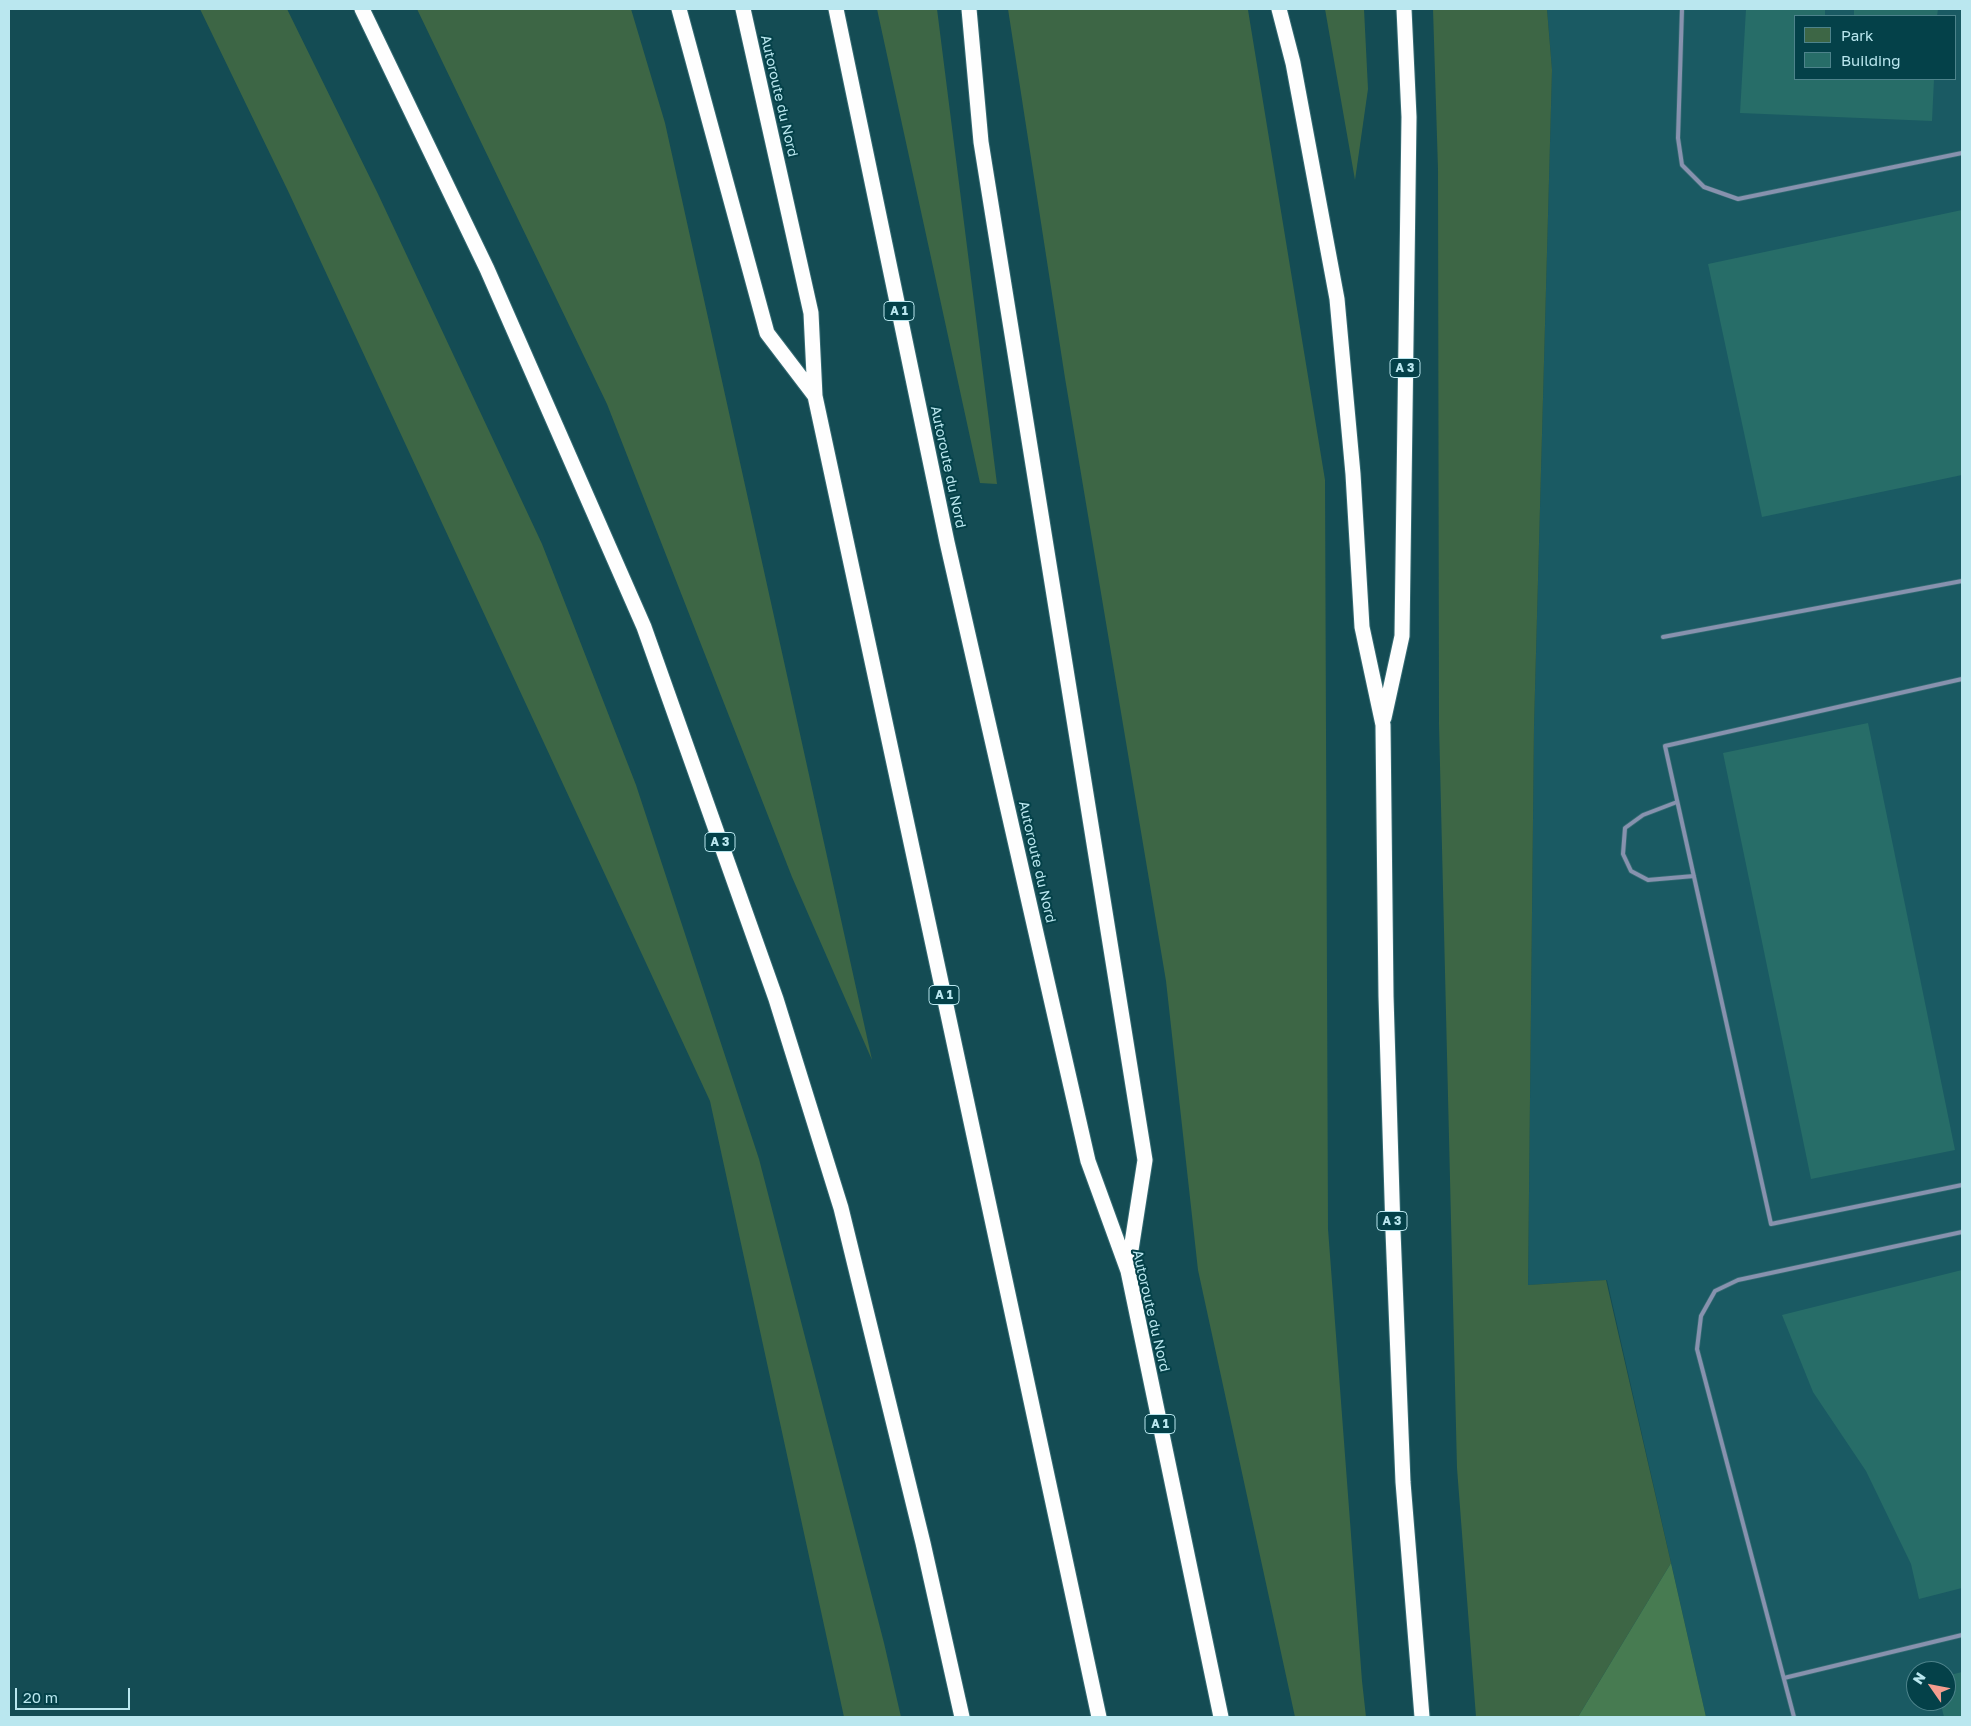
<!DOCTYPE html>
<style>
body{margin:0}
#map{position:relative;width:1971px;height:1726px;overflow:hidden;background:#144c54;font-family:"Golos Text",sans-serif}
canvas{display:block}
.frame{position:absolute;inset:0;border:10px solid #bae7ef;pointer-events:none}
.legend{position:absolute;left:1794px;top:15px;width:162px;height:65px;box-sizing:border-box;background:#044149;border:1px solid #4d838b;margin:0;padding:6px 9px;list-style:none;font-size:15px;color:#bae7ef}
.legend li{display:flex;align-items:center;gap:10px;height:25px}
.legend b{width:25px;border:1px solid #4d838b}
.north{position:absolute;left:1906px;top:1661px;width:50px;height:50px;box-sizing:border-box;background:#044149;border:1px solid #4d838b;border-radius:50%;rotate:303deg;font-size:14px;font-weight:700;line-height:20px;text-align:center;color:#bae7ef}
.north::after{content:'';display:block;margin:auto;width:18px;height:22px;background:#f59d8f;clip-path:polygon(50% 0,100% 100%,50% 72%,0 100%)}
.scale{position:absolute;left:15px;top:1688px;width:115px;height:22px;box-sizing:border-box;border:2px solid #bae7ef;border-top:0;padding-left:6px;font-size:15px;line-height:18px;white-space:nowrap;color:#bae7ef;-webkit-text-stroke:4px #044149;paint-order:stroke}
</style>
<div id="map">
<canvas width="1971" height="1726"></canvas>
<div class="frame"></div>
<ul class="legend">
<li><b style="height:14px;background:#3d6645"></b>Park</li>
<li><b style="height:14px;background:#276d68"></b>Building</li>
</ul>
<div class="north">N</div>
<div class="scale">20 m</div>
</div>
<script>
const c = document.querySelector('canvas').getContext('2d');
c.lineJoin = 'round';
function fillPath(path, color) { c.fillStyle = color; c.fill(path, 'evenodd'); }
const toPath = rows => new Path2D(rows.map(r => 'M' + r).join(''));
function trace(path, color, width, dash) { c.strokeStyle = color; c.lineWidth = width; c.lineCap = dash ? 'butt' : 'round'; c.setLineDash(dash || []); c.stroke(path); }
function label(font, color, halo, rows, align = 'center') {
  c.font = font + ' "Golos Text",sans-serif'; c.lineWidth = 4; c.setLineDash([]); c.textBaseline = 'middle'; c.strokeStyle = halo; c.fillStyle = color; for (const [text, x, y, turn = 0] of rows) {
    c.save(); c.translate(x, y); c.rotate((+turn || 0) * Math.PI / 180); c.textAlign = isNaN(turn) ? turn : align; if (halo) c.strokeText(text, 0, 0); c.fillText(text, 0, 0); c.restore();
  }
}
fillPath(toPath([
 [1547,9,1962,9,1962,1717,1706,1717,1607,1280,1528,1285,1534,726,1552,70],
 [1795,16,1955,16,1955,79,1795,79],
 [1916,1671,1946,1671,1946,1701,1916,1701]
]), '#1a5a63');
fillPath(toPath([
 [200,9,287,9,378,194,542,544,636,785,759,1159,884,1643,901,1717,844,1717,710,1101,289,193],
 [417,9,631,9,665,123,872,1060,792,877,607,404],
 [877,9,937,9,997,484,980,483],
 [1008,9,1248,10,1325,480,1328,1229,1362,1681,1366,1717,1295,1717,1198,1270,1166,981,1065,378],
 [1325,9,1364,9,1368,89,1355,180],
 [1433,9,1547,9,1552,70,1534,726,1528,1285,1606,1280,1671,1563,1578,1717,1476,1717,1457,1468,1439,724,1438,169]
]), '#3d6645');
fillPath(toPath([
 [1671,1563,1706,1717,1578,1717]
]), '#477b51');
fillPath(toPath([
 [1746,9,1825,9,1825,16,1795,16,1795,79,1934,79,1932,121,1740,113],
 [1854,9,1938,9,1937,16,1854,16],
 [1962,210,1962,475,1762,517,1708,264],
 [1868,723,1955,1150,1811,1179,1723,753],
 [1962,1270,1962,1588,1919,1599,1911,1564,1866,1471,1813,1392,1782,1315],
 [1962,1672,1962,1717,1944,1717,1940,1701,1946,1701,1946,1676]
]), '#276d68');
const service = toPath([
 [1682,9,1678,138,1682,165,1704,187,1738,199,1962,153],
 [1663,637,1962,581],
 [1962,679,1665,746,1771,1224,1962,1185],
 [1677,802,1643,815,1625,828,1623,854,1631,871,1648,880,1694,876],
 [1784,1678,1962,1635],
 [1794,1717,1697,1349,1701,1316,1715,1291,1738,1280,1962,1232]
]);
const motorway = toPath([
 [362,9,487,269,644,627,776,999,841,1208,923,1543,962,1717],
 [679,9,767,333,815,396],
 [743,9,811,313,815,396,1099,1717],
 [836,9,947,542,1088,1161,1128,1271,1221,1717],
 [969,9,981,142,1145,1160,1128,1269],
 [1279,9,1293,63,1337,299,1353,474,1362,627,1383,725,1386,996,1393,1231,1403,1482,1422,1717],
 [1384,718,1402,636,1409,117,1404,9]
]);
trace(service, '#356b73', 5.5);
trace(motorway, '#356b73', 17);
trace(service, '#8792ae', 4);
trace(motorway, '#fefefe', 15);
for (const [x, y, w] of [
 [899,311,30],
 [1405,368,30],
 [720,842,30],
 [944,995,30],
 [1392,1221,30],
 [1160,1424,30]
]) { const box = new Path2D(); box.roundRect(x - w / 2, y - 9.5, w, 19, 4); c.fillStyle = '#044149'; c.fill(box); trace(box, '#bae7ef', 1); }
label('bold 12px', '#bae7ef', null, [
 ["A 1",899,311],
 ["A 3",1405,368],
 ["A 3",720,842],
 ["A 1",944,995],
 ["A 3",1392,1221],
 ["A 1",1160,1424]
]);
label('14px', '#bae7ef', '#044149', [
 ["Autoroute du Nord",779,96,77],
 ["Autoroute du Nord",948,467,78],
 ["Autoroute du Nord",1037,862,77],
 ["Autoroute du Nord",1151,1311,77]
]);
</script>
